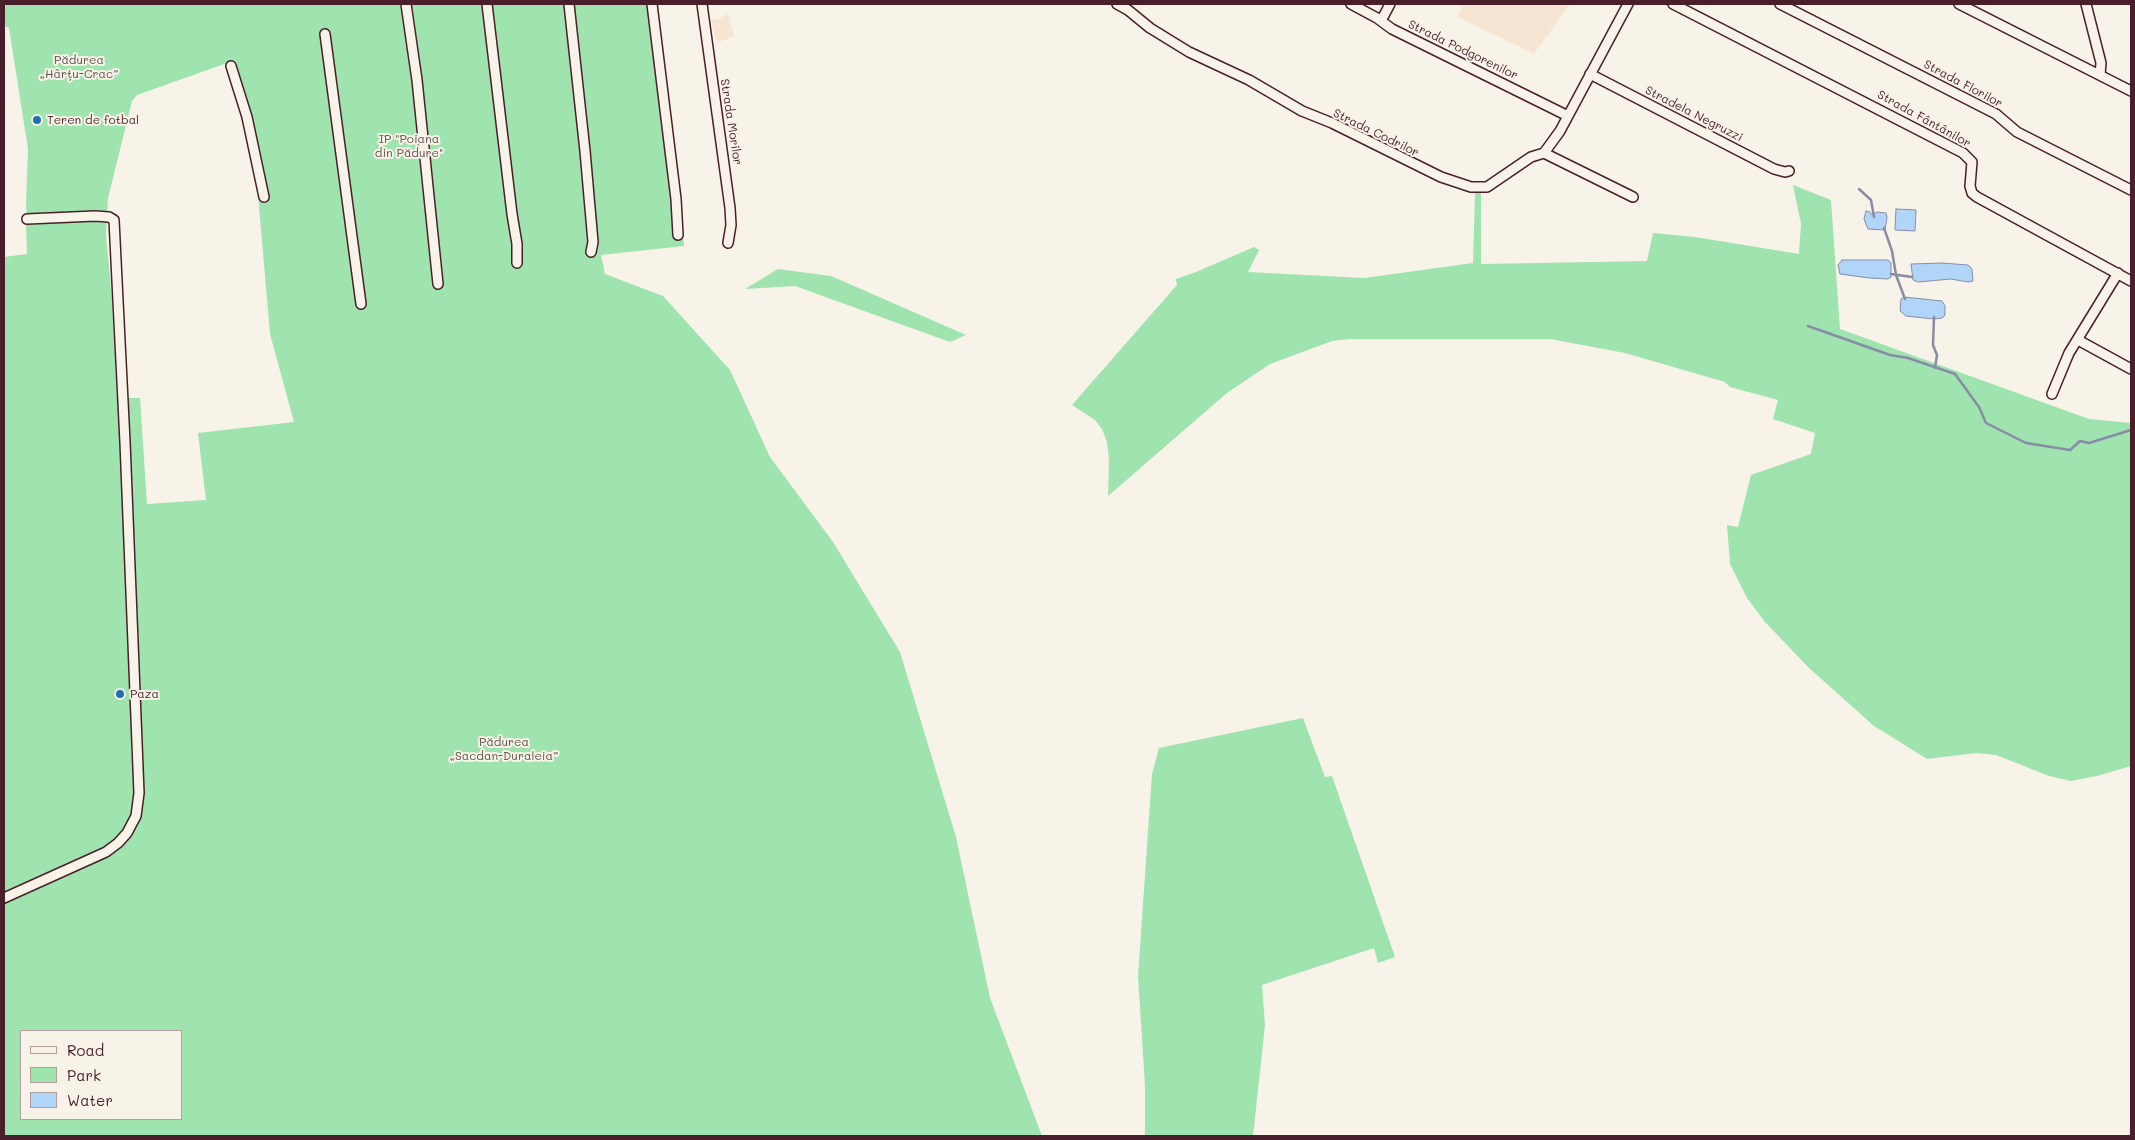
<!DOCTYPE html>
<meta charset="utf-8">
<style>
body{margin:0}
#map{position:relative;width:2135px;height:1140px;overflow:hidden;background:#f7f3e8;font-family:Mali,sans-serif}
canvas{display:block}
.frame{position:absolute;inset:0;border:5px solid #4a1f2b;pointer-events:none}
.legend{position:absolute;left:20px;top:1030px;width:162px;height:90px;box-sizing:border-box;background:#f7f3e8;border:1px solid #b29e9c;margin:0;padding:6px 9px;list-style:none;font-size:15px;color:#4a1f2b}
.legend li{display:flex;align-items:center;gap:10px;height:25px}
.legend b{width:25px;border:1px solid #b29e9c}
</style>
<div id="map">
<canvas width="2135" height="1140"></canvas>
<div class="frame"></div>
<ul class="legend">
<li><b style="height:6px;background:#f7f3e8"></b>Road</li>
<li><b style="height:14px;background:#9fe3ae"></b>Park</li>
<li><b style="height:14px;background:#b1d4f9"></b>Water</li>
</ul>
</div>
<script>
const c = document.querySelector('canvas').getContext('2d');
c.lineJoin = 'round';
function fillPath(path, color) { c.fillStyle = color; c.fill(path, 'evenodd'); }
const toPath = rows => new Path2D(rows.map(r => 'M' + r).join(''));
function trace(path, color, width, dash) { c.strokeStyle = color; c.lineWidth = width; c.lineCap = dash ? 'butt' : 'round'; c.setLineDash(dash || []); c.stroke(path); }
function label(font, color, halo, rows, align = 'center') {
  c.font = font + ' Mali,sans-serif'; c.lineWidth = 4; c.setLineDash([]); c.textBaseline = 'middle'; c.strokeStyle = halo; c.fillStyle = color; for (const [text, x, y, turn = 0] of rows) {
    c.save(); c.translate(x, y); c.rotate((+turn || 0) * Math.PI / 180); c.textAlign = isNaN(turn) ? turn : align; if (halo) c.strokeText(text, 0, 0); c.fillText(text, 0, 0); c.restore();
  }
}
fillPath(toPath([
 [1464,4,1570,4,1534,54,1457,16],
 [728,13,734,36,717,43,711,20,720,19]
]), '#f6e5d3');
fillPath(toPath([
 [4,4,655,4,681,210,684,246,601,255,605,274,663,296,730,370,770,457,833,542,900,652,956,837,990,998,1042,1136,4,1136,4,257,27,254,26,224,27,223,26,202,28,149,9,28,4,26],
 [230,62,256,171,270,334,294,422,198,433,206,500,147,504,140,398,117,398,112,299,106,235,108,198,132,101,137,95],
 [21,1031,181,1031,181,1119,21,1119],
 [1793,185,1831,200,1840,329,2089,419,2131,423,2131,766,2097,776,2071,781,2049,776,1996,755,1976,753,1927,759,1874,726,1809,668,1765,622,1747,598,1730,564,1727,525,1738,527,1751,475,1811,454,1815,433,1773,419,1778,400,1730,387,1725,382,1625,353,1550,339,1350,339,1332,341,1270,364,1227,393,1108,496,1109,459,1107,442,1102,429,1095,420,1072,405,1177,285,1176,279,1196,272,1254,247,1259,250,1248,272,1364,278,1473,263,1475,193,1481,193,1481,264,1647,261,1653,233,1695,237,1799,254,1801,224],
 [778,269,831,276,966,335,950,342,795,286,745,289],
 [1303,718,1325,777,1332,776,1395,957,1378,963,1374,948,1262,985,1265,1025,1253,1136,1145,1136,1145,1086,1138,976,1152,774,1159,748]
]), '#9fe3ae');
const water = toPath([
 [1896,209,1916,210,1915,231,1895,230,1896,209],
 [1866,211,1870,212,1872,215,1877,212,1886,213,1887,218,1885,230,1868,229,1864,219,1866,211],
 [1842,260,1888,260,1891,263,1891,277,1888,279,1869,278,1840,274,1838,265,1842,260],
 [1942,263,1968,265,1972,269,1973,281,1968,282,1951,279,1918,282,1913,280,1911,264,1942,263],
 [1904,297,1942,301,1945,306,1945,315,1942,318,1934,319,1906,316,1900,311,1901,299,1904,297]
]);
fillPath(water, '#b1d4f9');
trace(water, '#888ca7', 1);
trace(toPath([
 [1859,189,1871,200,1874,217],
 [1884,228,1892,251,1896,275,1905,299],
 [1891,274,1912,277],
 [1934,317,1933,345,1937,355,1935,368],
 [1808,326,1890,355,1908,358,1955,374,1979,407,1986,423,2026,443,2070,450,2080,441,2089,443,2131,430]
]), '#888ca7', 2.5);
const minor = toPath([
 [406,4,417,80,438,284],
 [487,4,512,214,517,244,517,263],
 [569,4,585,151,593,242,591,252],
 [652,4,676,199,678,235],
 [702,4,730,208,731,225,728,243],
 [1117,4,1128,10,1150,28,1189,52,1249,80,1302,111,1332,123,1441,177,1471,187,1487,187,1531,157,1544,153,1633,197],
 [1351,4,1377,18,1392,29,1568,116],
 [1673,4,1963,153,1972,162,1970,186,1972,193,1977,197,2131,281],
 [1780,4,1996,114,2017,132,2131,190],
 [1959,4,2131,91],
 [2086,4,2101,63,2100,75],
 [1381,21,1390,4],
 [325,34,361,304],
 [231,66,247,117,264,197],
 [1590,74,1774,169,1785,172,1789,171],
 [1544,153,1560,131,1628,4],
 [2078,340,2131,369],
 [2052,394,2069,353,2118,273],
 [4,898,106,852,118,843,127,833,136,816,139,793,125,442,114,220,109,217,95,216,27,219]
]);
trace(minor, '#4a1f2b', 12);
trace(minor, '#f7f3e8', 9);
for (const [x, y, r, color] of [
 [37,120,5,"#1f6fb2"],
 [120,694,5,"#1f6fb2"]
]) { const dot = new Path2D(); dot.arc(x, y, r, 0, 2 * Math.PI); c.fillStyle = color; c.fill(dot); trace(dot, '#f7f3e8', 2); }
label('12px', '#4a1f2b', '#f7f3e8', [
 ["Strada Podgorenilor",1463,50,26],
 ["Strada Florilor",1963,84,28],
 ["Stradela Negruzzi",1694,114,27],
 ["Strada Fântânilor",1924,119,29],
 ["Strada Morilor",731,122,81],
 ["Strada Codrilor",1376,133,26]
]);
label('12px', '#5f504c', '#f7f3e8', [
 ["Pădurea",79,60],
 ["„Hârțu-Crac”",79,74],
 ["IP \"Poiana",409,139],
 ["din Pădure\"",409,153],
 ["Pădurea",504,742],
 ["„Sacdan-Duraleia”",504,756]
]);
label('12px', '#4a1f2b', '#f7f3e8', [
 ["Teren de fotbal",47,120],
 ["Paza",130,694]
], 'left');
</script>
